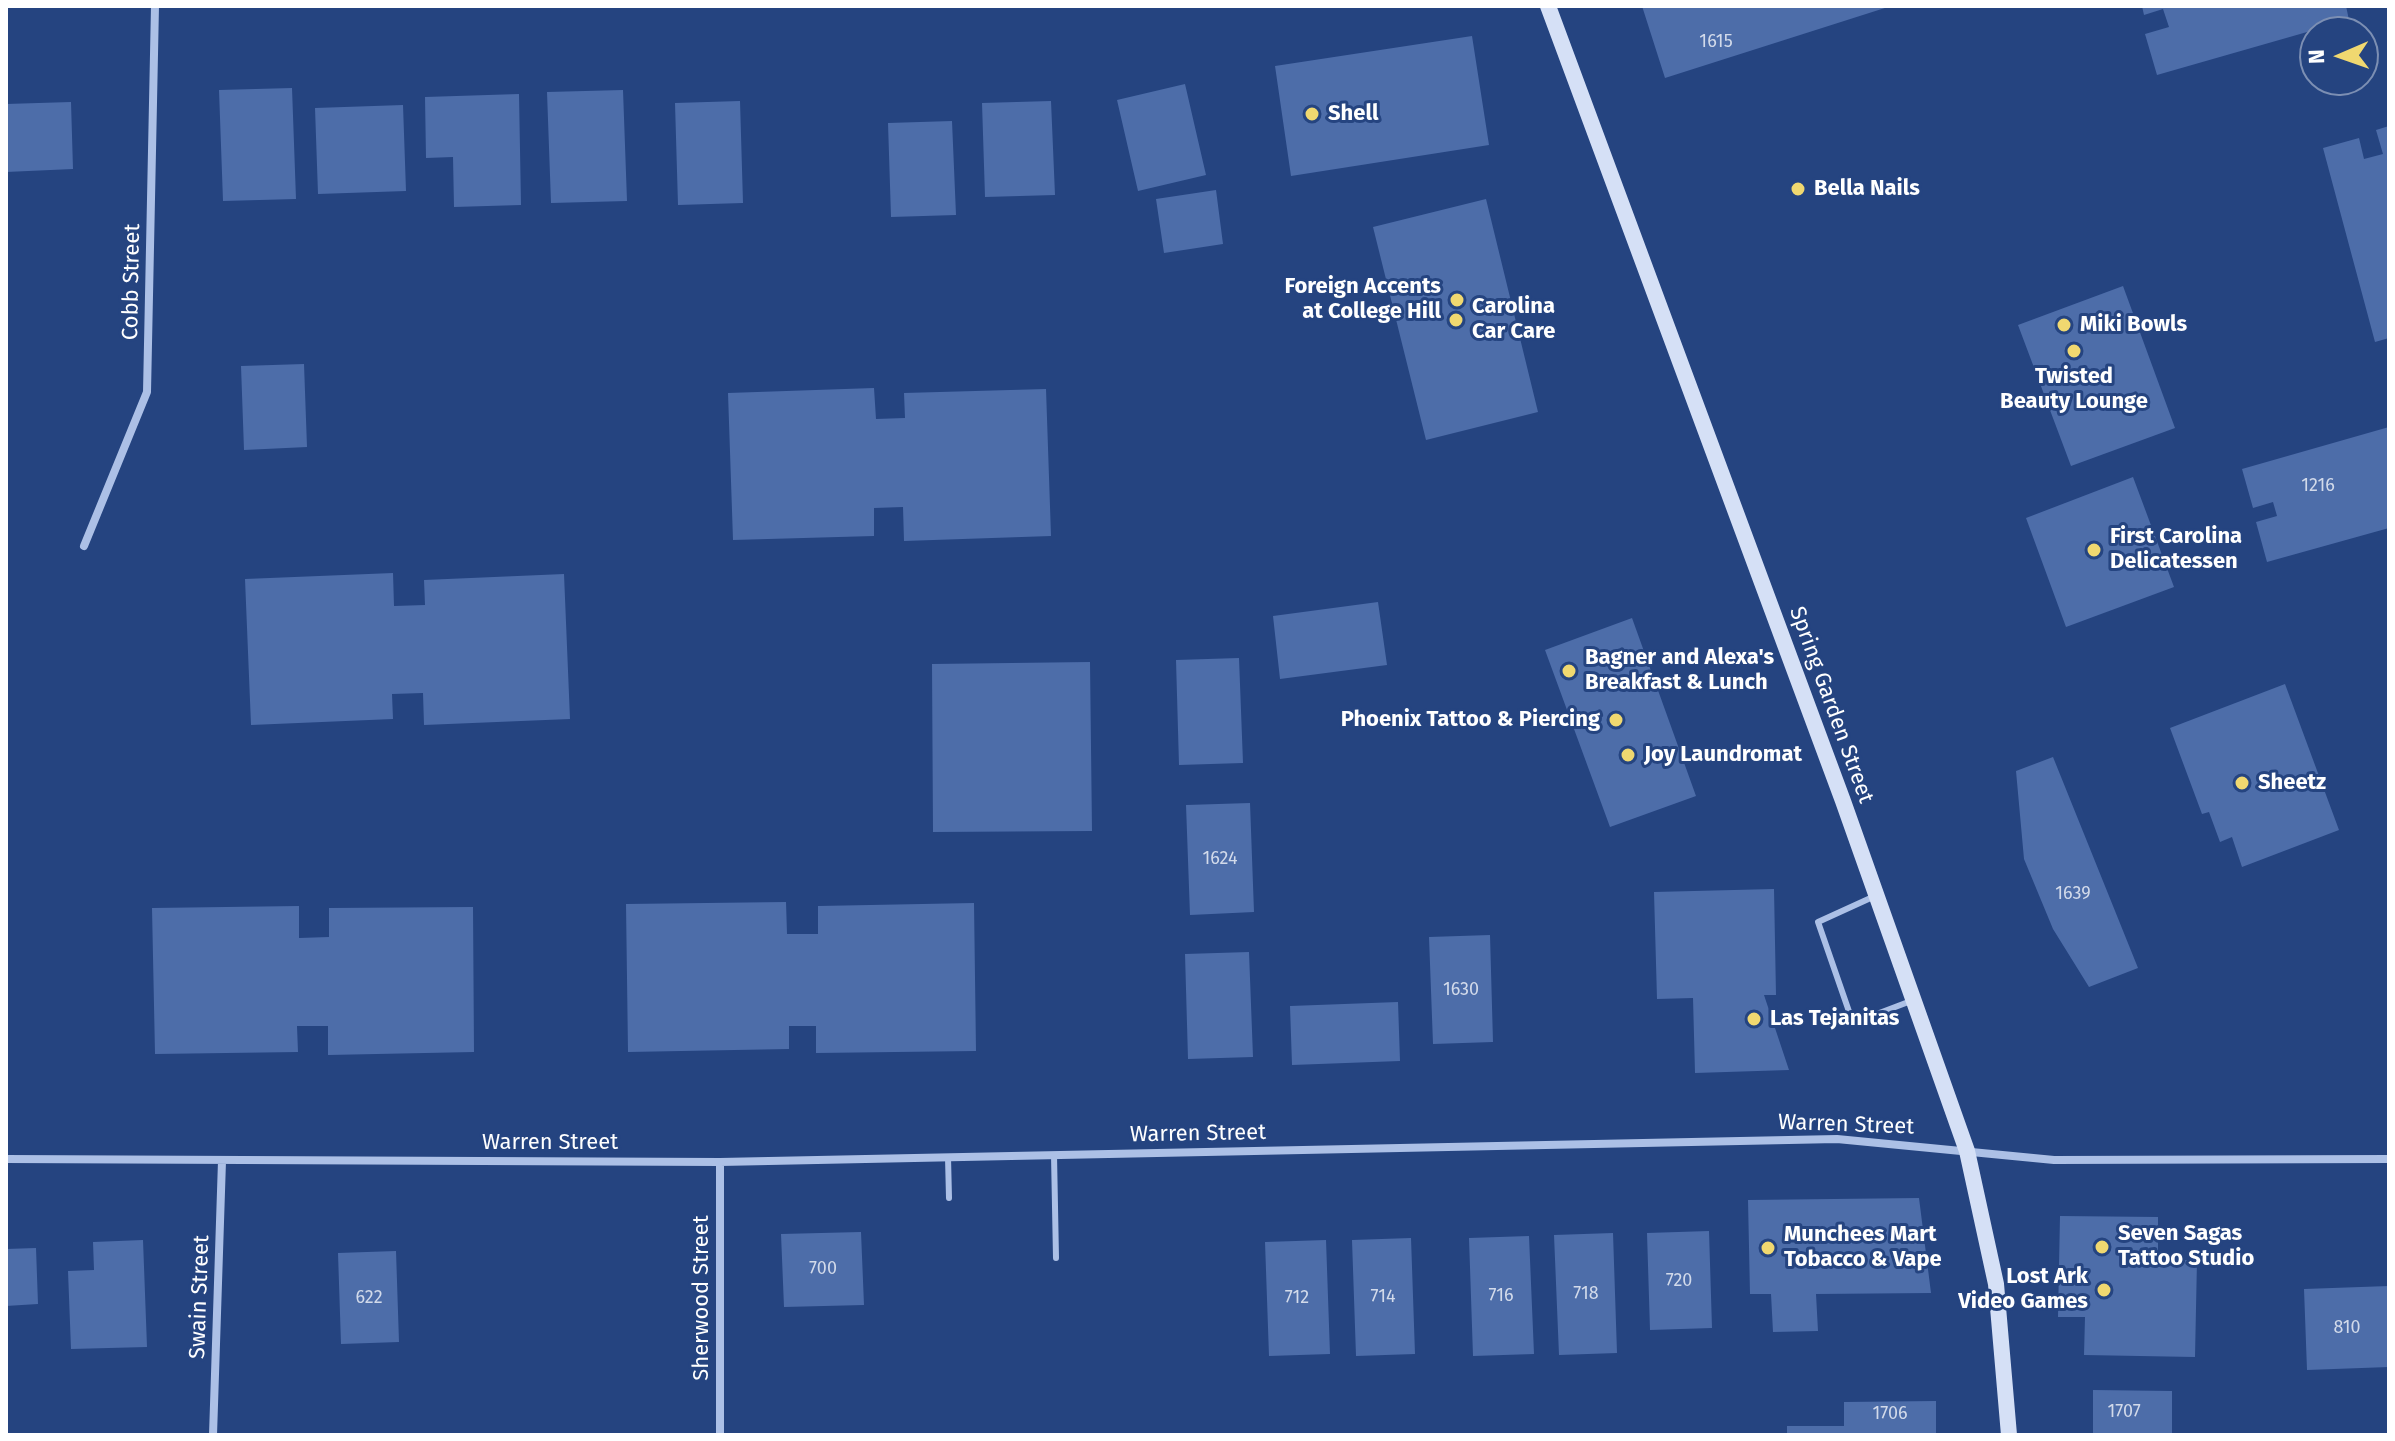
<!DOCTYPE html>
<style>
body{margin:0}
#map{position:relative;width:2395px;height:1441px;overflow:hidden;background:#254480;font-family:"Fira Sans",sans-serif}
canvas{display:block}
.frame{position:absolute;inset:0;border:8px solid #fff;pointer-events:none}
.north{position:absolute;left:2299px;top:16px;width:80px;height:80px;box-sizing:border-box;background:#254480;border:2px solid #7c8fb3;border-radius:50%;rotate:268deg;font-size:22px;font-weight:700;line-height:32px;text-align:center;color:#fff}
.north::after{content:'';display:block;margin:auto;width:28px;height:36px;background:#f0d870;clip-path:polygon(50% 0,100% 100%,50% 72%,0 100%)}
</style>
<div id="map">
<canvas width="2395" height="1441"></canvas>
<div class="frame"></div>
<div class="north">N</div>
</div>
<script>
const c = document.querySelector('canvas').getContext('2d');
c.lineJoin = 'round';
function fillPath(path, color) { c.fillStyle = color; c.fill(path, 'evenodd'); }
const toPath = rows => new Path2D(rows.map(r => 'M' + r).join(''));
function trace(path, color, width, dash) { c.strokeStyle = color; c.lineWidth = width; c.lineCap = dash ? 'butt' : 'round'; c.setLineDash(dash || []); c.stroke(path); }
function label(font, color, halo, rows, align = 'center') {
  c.font = font + ' "Fira Sans",sans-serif'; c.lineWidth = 6; c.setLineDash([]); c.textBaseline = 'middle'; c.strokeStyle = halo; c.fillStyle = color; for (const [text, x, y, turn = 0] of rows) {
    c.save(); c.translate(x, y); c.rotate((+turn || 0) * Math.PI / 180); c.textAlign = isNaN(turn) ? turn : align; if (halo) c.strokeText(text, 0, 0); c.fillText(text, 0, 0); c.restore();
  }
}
fillPath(toPath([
 [1642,6,1888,6,1888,7,1665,78],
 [2142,6,2346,6,2349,20,2157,75,2145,34,2169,27,2163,9,2144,15],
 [1472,36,1489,145,1291,176,1275,66],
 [1185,84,1206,175,1138,191,1117,100],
 [292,88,296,199,223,201,219,90],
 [623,90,627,201,551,203,547,92],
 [519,94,521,205,454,207,453,157,426,158,425,97],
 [740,101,743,203,678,205,675,103],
 [1051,101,1055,195,985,197,982,103],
 [71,102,73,169,6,172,6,104],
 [403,105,406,191,318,194,315,108],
 [952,121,956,215,891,217,888,123],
 [2389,126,2389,338,2375,342,2323,148,2359,138,2364,159,2383,154,2376,130],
 [1216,190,1223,244,1164,253,1156,199],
 [1486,199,1538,412,1426,440,1373,227],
 [2123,286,2175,428,2071,466,2018,325],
 [304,364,307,447,244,450,241,366],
 [874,388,876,419,905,418,904,393,1046,389,1051,536,904,541,903,507,874,508,874,536,733,540,728,393],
 [2389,427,2389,528,2267,562,2256,522,2277,516,2273,502,2253,508,2242,469],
 [2133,477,2174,587,2066,627,2026,518],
 [393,573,394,606,425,605,424,580,564,574,570,719,424,725,423,693,392,694,393,719,251,725,245,579],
 [1378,602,1387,665,1280,679,1273,616],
 [1632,618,1696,796,1610,827,1545,650],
 [1239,658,1243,763,1179,765,1176,660],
 [1090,662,1092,831,933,832,932,664],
 [2285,684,2339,830,2242,867,2232,837,2220,842,2209,812,2202,814,2170,728],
 [2053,757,2138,968,2089,987,2053,929,2024,859,2016,771],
 [1250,803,1254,912,1190,915,1186,805],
 [1774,889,1776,995,1764,995,1789,1070,1695,1073,1693,998,1657,999,1654,892],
 [786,902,787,934,818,934,818,906,974,903,976,1051,816,1053,816,1026,789,1026,789,1049,628,1052,626,904],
 [299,906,299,938,329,937,329,908,473,907,474,1052,328,1055,328,1026,297,1026,298,1052,155,1054,152,908],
 [1490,935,1493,1042,1433,1044,1429,937],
 [1249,952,1253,1057,1188,1059,1185,954],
 [1398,1002,1400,1061,1292,1065,1290,1006],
 [1919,1198,1931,1293,1816,1294,1818,1331,1773,1332,1771,1294,1750,1294,1748,1200],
 [2060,1216,2158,1217,2158,1260,2197,1260,2195,1357,2084,1355,2085,1317,2058,1317],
 [1709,1231,1712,1328,1650,1330,1647,1233],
 [861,1232,864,1305,784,1307,781,1234],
 [1613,1233,1617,1353,1559,1355,1554,1235],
 [1529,1236,1534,1354,1473,1356,1469,1238],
 [1411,1238,1415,1354,1356,1356,1352,1240],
 [143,1240,147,1347,71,1349,68,1271,94,1270,93,1242],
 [1326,1240,1330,1354,1269,1356,1265,1242],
 [36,1248,38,1304,6,1306,6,1249],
 [396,1251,399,1342,341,1344,338,1253],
 [2389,1286,2389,1367,2307,1370,2304,1289],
 [2093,1390,2172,1391,2172,1435,2093,1435],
 [1936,1401,1936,1435,1787,1435,1787,1426,1844,1426,1844,1402]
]), '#4d6da9');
trace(toPath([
 [1875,896,1818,922,1853,1023,1911,1001],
 [1054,1155,1056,1258],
 [948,1157,949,1198]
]), '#acc0e6', 6);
trace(toPath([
 [84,546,147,392,155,6],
 [6,1159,720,1162,1837,1139,2054,1160,2389,1159],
 [213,1435,222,1161],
 [720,1435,720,1162]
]), '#acc0e6', 8);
trace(toPath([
 [1548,6,1843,801,1967,1151,1996,1284,2009,1435]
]), '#d5e0f6', 16);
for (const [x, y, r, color] of [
 [1312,114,8,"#f0d870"],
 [1798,189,8,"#f0d870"],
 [1457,300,8,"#f0d870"],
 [1456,320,8,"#f0d870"],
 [2064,325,8,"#f0d870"],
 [2074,351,8,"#f0d870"],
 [2094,550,8,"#f0d870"],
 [1569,671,8,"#f0d870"],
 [1616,720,8,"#f0d870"],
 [1628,755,8,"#f0d870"],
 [2242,783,8,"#f0d870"],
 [1754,1019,8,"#f0d870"],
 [2102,1247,8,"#f0d870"],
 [1768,1248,8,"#f0d870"],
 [2104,1290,8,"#f0d870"]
]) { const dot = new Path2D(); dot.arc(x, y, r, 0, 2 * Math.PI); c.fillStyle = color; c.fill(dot); trace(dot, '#254480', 3); }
label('18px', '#d2daea', null, [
 ["1615",1716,42],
 ["1216",2318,486],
 ["1624",1220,859],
 ["1639",2073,894],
 ["1630",1461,990],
 ["700",823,1269],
 ["720",1679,1281],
 ["718",1586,1294],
 ["716",1501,1296],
 ["714",1383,1297],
 ["622",369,1298],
 ["712",1297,1298],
 ["810",2347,1328],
 ["1707",2124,1412],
 ["1706",1890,1414]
]);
label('bold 22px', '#fff', '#254480', [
 ["Shell",1328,114],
 ["Bella Nails",1814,189],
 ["Foreign Accents",1441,287,"right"],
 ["at College Hill",1441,312,"right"],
 ["Carolina",1472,307],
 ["Car Care",1472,332],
 ["Miki Bowls",2080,325],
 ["Twisted",2074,377,"center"],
 ["Beauty Lounge",2074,402,"center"],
 ["First Carolina",2110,537],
 ["Delicatessen",2110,562],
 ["Bagner and Alexa's",1585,658],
 ["Breakfast & Lunch",1585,683],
 ["Phoenix Tattoo & Piercing",1600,720,"right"],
 ["Joy Laundromat",1644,755],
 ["Sheetz",2258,783],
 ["Las Tejanitas",1770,1019],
 ["Seven Sagas",2118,1234],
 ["Tattoo Studio",2118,1259],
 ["Munchees Mart",1784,1235],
 ["Tobacco & Vape",1784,1260],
 ["Lost Ark",2088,1277,"right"],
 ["Video Games",2088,1302,"right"]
], 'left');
label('22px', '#fff', '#254480', [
 ["Cobb Street",132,282,-89],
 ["Spring Garden Street",1831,705,70],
 ["Warren Street",1846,1125,2],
 ["Warren Street",1198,1134,-1],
 ["Warren Street",550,1143],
 ["Swain Street",200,1297,-88],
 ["Sherwood Street",702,1298,-90]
]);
</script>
